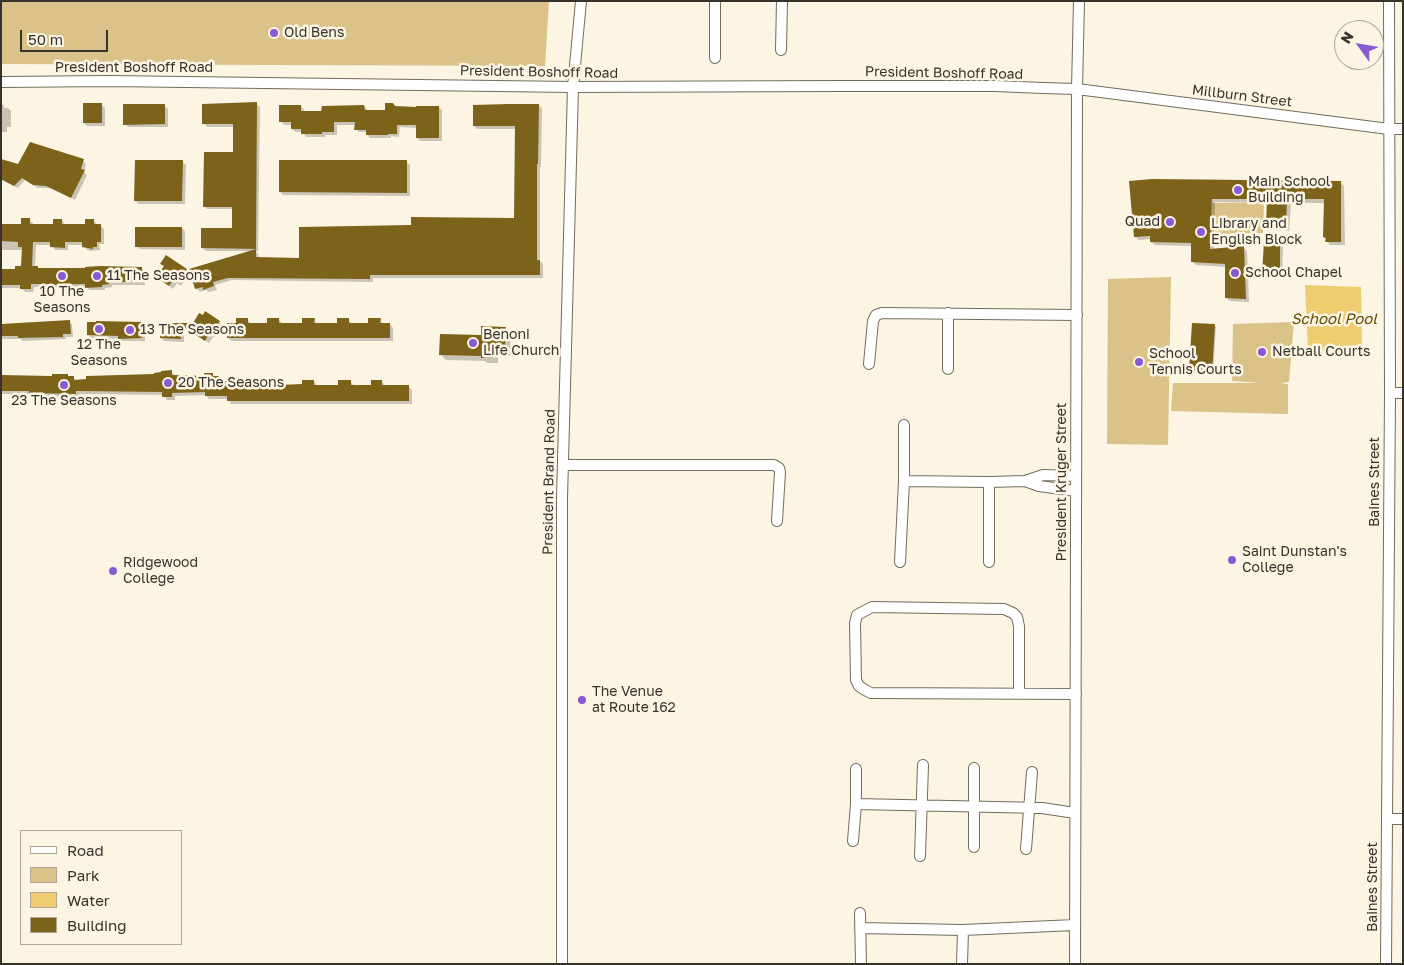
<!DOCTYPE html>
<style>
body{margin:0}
#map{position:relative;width:1404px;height:965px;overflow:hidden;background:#fcf5e3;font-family:"Golos Text",sans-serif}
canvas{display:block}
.frame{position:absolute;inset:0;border:2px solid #36332d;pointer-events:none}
.legend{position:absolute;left:20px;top:830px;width:162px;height:115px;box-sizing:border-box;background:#fcf5e3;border:1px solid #ada79a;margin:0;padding:6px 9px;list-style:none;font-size:15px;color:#36332d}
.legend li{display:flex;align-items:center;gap:10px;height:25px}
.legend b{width:25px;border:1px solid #ada79a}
.north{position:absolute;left:1334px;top:20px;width:50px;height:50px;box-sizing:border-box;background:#fcf5e3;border:1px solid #ada79a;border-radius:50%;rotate:302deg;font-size:14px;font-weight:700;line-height:20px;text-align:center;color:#36332d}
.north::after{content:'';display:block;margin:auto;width:18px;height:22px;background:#885ad3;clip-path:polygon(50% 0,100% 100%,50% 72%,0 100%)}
.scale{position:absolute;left:20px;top:30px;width:88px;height:22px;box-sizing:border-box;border:2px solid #36332d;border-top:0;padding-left:6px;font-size:15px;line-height:18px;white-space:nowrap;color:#36332d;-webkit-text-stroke:4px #fcf5e3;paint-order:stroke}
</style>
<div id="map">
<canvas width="1404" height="965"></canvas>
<div class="frame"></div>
<ul class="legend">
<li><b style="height:6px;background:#fff"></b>Road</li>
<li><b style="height:14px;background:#dac288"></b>Park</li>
<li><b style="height:14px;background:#f0cc71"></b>Water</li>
<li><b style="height:14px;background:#7d631a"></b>Building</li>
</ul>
<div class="north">N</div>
<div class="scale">50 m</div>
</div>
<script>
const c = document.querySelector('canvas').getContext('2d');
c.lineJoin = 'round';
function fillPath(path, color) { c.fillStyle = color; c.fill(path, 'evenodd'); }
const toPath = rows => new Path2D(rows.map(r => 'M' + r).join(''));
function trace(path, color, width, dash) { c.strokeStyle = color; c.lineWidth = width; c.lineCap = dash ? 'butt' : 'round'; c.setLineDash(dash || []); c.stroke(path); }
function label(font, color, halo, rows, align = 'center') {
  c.font = font + ' "Golos Text",sans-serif'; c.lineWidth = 5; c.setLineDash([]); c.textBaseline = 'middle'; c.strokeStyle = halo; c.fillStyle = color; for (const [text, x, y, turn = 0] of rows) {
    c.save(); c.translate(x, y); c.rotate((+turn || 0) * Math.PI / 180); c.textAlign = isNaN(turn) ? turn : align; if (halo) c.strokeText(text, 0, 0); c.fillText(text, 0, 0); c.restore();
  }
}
fillPath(toPath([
 [1,1,549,1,545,66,1,64],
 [1264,202,1263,233,1210,234,1212,203],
 [1171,277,1168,445,1107,444,1108,279],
 [1294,322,1289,382,1280,383,1288,384,1288,414,1171,411,1173,383,1261,383,1232,381,1233,324]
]), '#dac288');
fillPath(toPath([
 [1305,285,1361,287,1362,351,1308,350]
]), '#f0cc71');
fillPath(toPath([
 [1,103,4,106,4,108,8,108,11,111,11,127,7,127,7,132,1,132],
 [256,104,260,107,258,251,256,251,258,254,259,258,300,260,412,226,515,219,516,129,477,129,474,126,539,105,542,109,541,167,540,167,540,261,543,264,543,278,373,278,373,282,232,280,215,285,217,290,208,292,206,290,200,292,196,288,250,251,206,251,202,248,234,230,233,209,207,209,204,206,234,153,235,127,207,127,204,123],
 [102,105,105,108,105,126,87,126,84,123],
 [164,105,168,109,168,127,128,127,125,124],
 [301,106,304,110,304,112,321,112,364,106,367,109,367,112,387,111,396,108,438,107,442,110,442,141,420,141,417,138,417,128,400,127,399,137,391,136,391,138,370,138,367,134,367,132,359,132,356,129,356,125,337,125,337,135,325,135,325,137,306,137,303,132,296,132,292,129,292,125,284,125,281,121],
 [1,160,18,166,83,161,86,164,84,172,87,175,75,200,51,188,38,188,25,180,18,188,1,180],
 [182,162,186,165,185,204,139,204,136,201],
 [406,162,410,165,410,196,283,195,280,192],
 [1130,182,1340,182,1344,186,1345,245,1330,245,1324,237,1325,203,1291,203,1289,231,1271,228,1268,224,1268,202,1215,202,1214,250,1244,248,1247,251,1249,302,1230,301,1226,298,1226,267,1196,265,1192,261,1192,246,1155,245,1151,242,1151,239,1139,240,1135,236],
 [29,220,33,223,33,225,54,225,62,220,65,225,86,225,93,220,97,224,97,226,101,226,104,229,104,244,99,244,100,250,90,251,87,250,84,245,68,245,68,250,55,250,52,245,36,245,35,267,39,269,141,268,145,271,145,285,112,285,112,287,105,288,105,290,90,290,86,287,53,288,34,287,33,292,25,292,21,288,1,288,1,270,16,270,23,267,23,250,1,250,1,225,22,225],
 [182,228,185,231,185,250,140,249,136,246],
 [1280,243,1283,247,1282,277,1276,278,1267,276,1263,272],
 [186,270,189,274,181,286,177,283,173,289,158,277],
 [247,319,251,324,268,324,279,319,282,324,303,324,314,319,317,324,338,324,348,319,352,324,369,324,380,319,383,324,390,324,393,328,393,341,231,341,228,337,237,324],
 [69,321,72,325,73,337,66,337,66,339,22,341,21,339,1,339,1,323,4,325],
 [219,322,222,325,214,337,213,337,209,343,184,327,184,342,164,341,161,338,161,324,193,324],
 [141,323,145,326,145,341,123,341,120,339,91,338,88,335],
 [1214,325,1216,327,1213,375,1191,371,1190,369],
 [505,328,511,334,510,356,498,355,498,363,487,363,485,361,446,360,441,355],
 [171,372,175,375,205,377,212,374,215,377,218,377,222,382,248,382,251,387,269,387,279,382,283,385,304,385,314,381,317,386,339,387,350,381,354,386,373,386,382,381,385,386,408,386,412,390,412,404,231,404,228,399,209,399,206,395,175,396,175,400,167,400,163,395,79,394,79,397,34,396,31,394,1,394,1,377,31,377,68,375,69,377,73,377,77,381,155,376]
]), '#0003');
fillPath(toPath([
 [257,102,256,249,201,248,201,228,232,228,232,207,203,207,204,152,233,152,233,124,202,124,202,104],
 [83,103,102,103,102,123,83,123],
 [385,103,393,103,395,106,416,107,416,106,439,106,439,138,416,138,416,125,397,125,397,134,388,134,388,135,366,135,366,130,354,130,355,122,334,122,334,132,322,132,322,134,301,134,301,129,291,129,291,122,279,122,279,105,301,105,301,111,321,111,322,106,364,105,365,110,385,110],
 [123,104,165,104,165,124,123,125],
 [508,104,539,104,538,164,537,164,537,260,540,260,540,275,370,275,370,279,228,278,213,282,214,286,203,290,203,287,195,289,189,269,256,249,256,257,299,258,299,227,411,225,411,217,514,218,515,126,473,126,473,105],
 [30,142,84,159,81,169,85,170,71,198,46,186,33,185,22,178,14,186,1,179,1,159,18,164],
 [135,160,183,160,182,201,134,201],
 [279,160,407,160,407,193,279,192],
 [1152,179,1341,181,1341,242,1325,242,1326,238,1323,237,1324,199,1287,199,1286,228,1266,225,1267,199,1212,199,1210,249,1244,246,1246,299,1225,298,1225,264,1191,262,1191,243,1150,242,1150,236,1134,237,1129,181],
 [21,218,30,218,30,224,53,224,53,219,62,219,62,224,85,224,85,219,94,219,94,224,101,224,101,242,97,242,97,247,93,247,93,249,82,247,82,242,65,242,65,248,50,247,50,242,33,242,32,266,38,266,38,268,85,268,85,267,100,266,142,267,142,282,109,282,109,284,102,285,102,287,85,288,85,284,49,285,49,284,31,284,31,289,20,289,20,285,1,285,1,269,15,269,15,266,21,266,22,247,18,247,18,242,1,241,1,224,21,224],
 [135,227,182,227,182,247,135,247],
 [1264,242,1280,242,1280,274,1272,275,1262,273],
 [166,255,187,269,177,283,173,280,169,286,156,277,164,266,160,264],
 [205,311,220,321,211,335,209,334,205,341,181,325,181,339,160,338,160,323,193,323,199,313,203,315],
 [236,318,248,318,248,323,267,323,267,318,279,318,279,323,302,323,302,318,315,318,314,323,337,323,337,318,349,318,349,323,368,323,368,318,381,318,380,323,390,323,390,338,227,338,227,323,236,323],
 [70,320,71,334,63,334,63,337,18,338,18,336,1,336,1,324],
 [96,321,142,322,142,338,118,339,118,336,87,335,87,322,96,322],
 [1192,323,1215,324,1212,374,1189,370],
 [481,326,506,327,505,351,493,350,493,358,481,358,481,356,439,355,440,334,481,335],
 [172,370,172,375,204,376,204,373,213,373,213,376,219,376,219,381,248,381,248,386,268,386,267,381,280,380,280,385,302,384,302,380,314,380,314,385,338,385,338,380,351,380,351,385,371,385,371,380,382,380,382,385,409,385,409,401,227,401,227,396,205,396,205,392,172,393,172,397,162,397,162,392,76,391,76,394,29,393,29,391,1,391,1,375,52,376,52,374,68,374,68,376,74,376,74,380,86,379,86,376,154,374,154,373,161,372,161,371]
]), '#7d631a');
const street = toPath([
 [715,1,715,58],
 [781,50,782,1],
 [1,82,109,81,573,87,839,86,995,86,1043,88,1077,89,1389,129,1403,129],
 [869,364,873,321,876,315,882,313,1077,315],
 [948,369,948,313],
 [1390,393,1403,393],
 [563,465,774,465,779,468,780,472,777,521],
 [904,481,989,482,1025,481,1043,475,1076,476],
 [1025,481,1039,486,1076,491],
 [900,562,904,481,904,425],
 [989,562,989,482],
 [1019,694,1019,626,1017,617,1013,613,1004,609,872,607,857,615,855,623,856,680,859,686,865,690,871,693,1076,694],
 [974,768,974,847],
 [856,804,856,769],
 [1387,819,1403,819],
 [853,841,856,804,1042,808,1075,813],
 [1026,849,1032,772],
 [920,856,923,765],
 [860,913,861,964],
 [860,928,963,930,1075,925],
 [562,964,562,498,573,87,581,1],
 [962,964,963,930],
 [1075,964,1077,89,1079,1],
 [1386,964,1390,393,1389,1]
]);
trace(street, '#726c5d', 12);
trace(street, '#fff', 10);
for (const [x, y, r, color] of [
 [274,33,5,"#885ad3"],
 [1238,190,5,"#885ad3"],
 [1170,222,5,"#885ad3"],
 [1201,232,5,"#885ad3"],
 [1235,273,5,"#885ad3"],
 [62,276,5,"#885ad3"],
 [97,276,5,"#885ad3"],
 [99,329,5,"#885ad3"],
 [130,330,5,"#885ad3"],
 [473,343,5,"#885ad3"],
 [1262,352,5,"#885ad3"],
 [1139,362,5,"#885ad3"],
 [168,383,5,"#885ad3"],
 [64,385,5,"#885ad3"],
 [1232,560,5,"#885ad3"],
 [113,571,5,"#885ad3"],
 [582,700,5,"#885ad3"]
]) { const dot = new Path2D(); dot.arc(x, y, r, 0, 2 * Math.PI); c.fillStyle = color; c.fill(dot); trace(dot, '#fcf5e3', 2); }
label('14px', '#36332d', '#fcf5e3', [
 ["Old Bens",284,33],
 ["Main School",1248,182],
 ["Building",1248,198],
 ["Quad",1160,222,"right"],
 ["Library and",1211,224],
 ["English Block",1211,240],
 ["School Chapel",1245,273],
 ["11 The Seasons",107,276],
 ["10 The",62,292,"center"],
 ["Seasons",62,308,"center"],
 ["13 The Seasons",140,330],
 ["Benoni",483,335],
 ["Life Church",483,351],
 ["12 The",99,345,"center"],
 ["Seasons",99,361,"center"],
 ["Netball Courts",1272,352],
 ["School",1149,354],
 ["Tennis Courts",1149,370],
 ["20 The Seasons",178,383],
 ["23 The Seasons",64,401,"center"],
 ["Saint Dunstan's",1242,552],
 ["College",1242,568],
 ["Ridgewood",123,563],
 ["College",123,579],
 ["The Venue",592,692],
 ["at Route 162",592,708]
], 'left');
label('14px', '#36332d', '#fcf5e3', [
 ["President Boshoff Road",134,68],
 ["President Boshoff Road",539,72,1],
 ["President Boshoff Road",944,73,1],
 ["Millburn Street",1242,96,7],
 ["President Brand Road",549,482,-89],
 ["President Kruger Street",1062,482,-90],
 ["Baines Street",1375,482,-90],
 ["Baines Street",1373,887,-90]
]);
label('italic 15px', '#634c00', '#fcf5e3', [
 ["School Pool",1334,319]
]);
</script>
